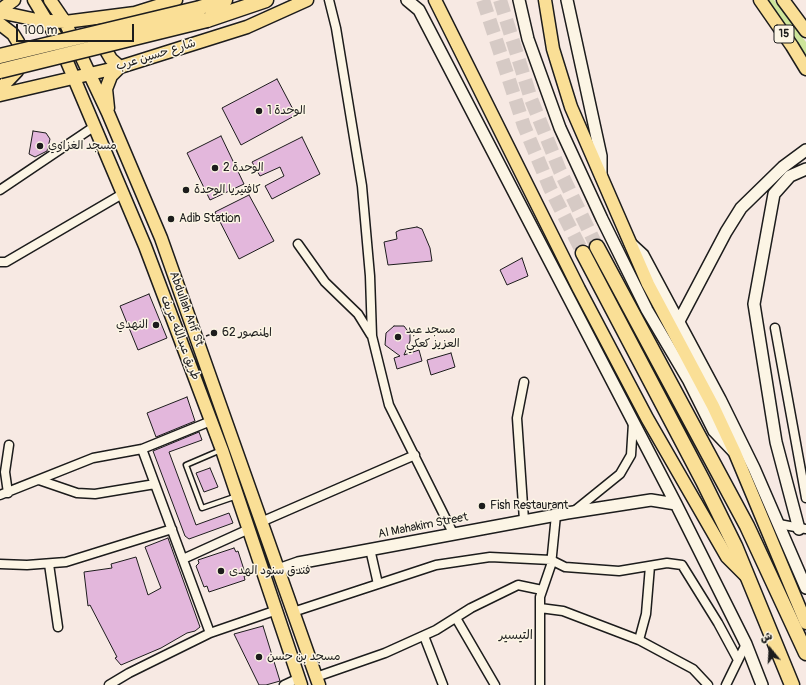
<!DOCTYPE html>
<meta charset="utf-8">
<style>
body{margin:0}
#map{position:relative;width:806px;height:685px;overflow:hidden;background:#f7e9e3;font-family:Pangolin,"Playpen Sans Arabic",sans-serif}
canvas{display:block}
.north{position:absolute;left:750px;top:629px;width:40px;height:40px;-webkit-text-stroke:3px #fcf5e5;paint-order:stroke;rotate:342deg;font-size:11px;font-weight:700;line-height:16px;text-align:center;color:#1c1c1c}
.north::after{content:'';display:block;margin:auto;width:14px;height:18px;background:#1c1c1c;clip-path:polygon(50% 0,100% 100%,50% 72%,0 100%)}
.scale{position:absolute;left:16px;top:24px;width:118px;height:18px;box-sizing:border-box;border:2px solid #1c1c1c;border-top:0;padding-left:5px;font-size:12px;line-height:14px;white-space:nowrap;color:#1c1c1c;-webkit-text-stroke:3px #fcf5e5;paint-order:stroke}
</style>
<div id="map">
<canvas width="806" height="685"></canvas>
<div class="north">ش</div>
<div class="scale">100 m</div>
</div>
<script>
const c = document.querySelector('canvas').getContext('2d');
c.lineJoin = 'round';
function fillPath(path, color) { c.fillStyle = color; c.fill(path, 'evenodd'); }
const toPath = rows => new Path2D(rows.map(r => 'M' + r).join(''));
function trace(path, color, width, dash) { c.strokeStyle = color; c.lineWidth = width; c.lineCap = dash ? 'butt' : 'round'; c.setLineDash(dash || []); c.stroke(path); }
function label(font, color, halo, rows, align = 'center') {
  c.font = font + ' Pangolin,"Playpen Sans Arabic",sans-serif'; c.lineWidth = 3; c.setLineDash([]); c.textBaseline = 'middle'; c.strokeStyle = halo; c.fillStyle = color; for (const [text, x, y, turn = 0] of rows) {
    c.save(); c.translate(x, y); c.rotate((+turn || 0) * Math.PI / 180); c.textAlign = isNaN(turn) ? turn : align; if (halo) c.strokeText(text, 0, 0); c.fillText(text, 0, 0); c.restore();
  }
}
fillPath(toPath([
 [765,0,774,0,806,42,806,57]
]), '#cde59b');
const building = toPath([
 [277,79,296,115,241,145,222,108,277,79],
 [33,131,46,133,50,139,47,151,35,157,29,154,33,131],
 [221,136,244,184,210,200,187,153,221,136],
 [302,137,320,174,272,199,265,186,284,176,280,167,260,176,252,162,302,137],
 [249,195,274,241,239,259,215,212,249,195],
 [417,227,422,229,430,248,432,261,388,265,384,242,397,239,396,232,400,230,417,227],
 [522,258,528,276,507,285,500,270,522,258],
 [149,294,167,338,138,350,120,306,149,294],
 [394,326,404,326,410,334,410,341,404,355,419,350,422,361,397,369,394,358,400,356,385,345,386,333,394,326],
 [451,353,455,367,431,375,427,360,451,353],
 [187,397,195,421,156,437,147,413,187,397],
 [199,432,202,440,169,452,196,525,229,513,233,523,189,539,185,536,153,451,199,432],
 [210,468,218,487,204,492,196,473,210,468],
 [168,538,200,627,195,631,187,633,161,648,121,665,115,658,117,657,90,605,88,606,84,572,112,568,111,564,136,557,148,595,161,588,145,547,168,538],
 [234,548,236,552,238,551,246,576,244,576,245,580,209,592,207,586,204,587,196,566,199,563,198,560,234,548],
 [263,626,280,681,266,685,259,685,234,634,263,626]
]);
fillPath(building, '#e3b7dc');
trace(building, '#1c1c1c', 1);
trace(toPath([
 [483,0,524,126,550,188,583,253],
 [500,0,531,99,560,171,597,247]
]), '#d6cac5', 14, [14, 7]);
const lane = toPath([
 [221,450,186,465,202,508,237,496]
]);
const street = toPath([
 [329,0,336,28,362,186,370,276,372,336,389,405,453,533],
 [0,190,95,126],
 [298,244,325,282,358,314,371,335],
 [0,262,6,262,124,193],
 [775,328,806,498],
 [524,382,517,418,524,520],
 [142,449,210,633],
 [39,480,77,493,95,494,155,484],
 [8,493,5,472,9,445],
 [0,495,93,458,142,449,211,421],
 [573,512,620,474,631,455,633,423],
 [261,522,415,455],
 [779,524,806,529],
 [370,549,378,584],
 [183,559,249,529],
 [0,564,27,565,66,562,172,529],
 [49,564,58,627],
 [540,608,563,611,639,640,693,669,708,685],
 [293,612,436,565,490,557,551,560,565,567,619,571,667,563,682,565,718,623,738,660],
 [456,618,495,685],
 [424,636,443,685],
 [639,640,646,614,650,566],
 [316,677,385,653,436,630,471,608,518,585,542,590],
 [109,685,129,673,210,633,277,610],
 [284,685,299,678],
 [540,685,540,597,551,565,556,515],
 [726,685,746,644]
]);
const secondary = toPath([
 [407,0,419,10,676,504,746,644,762,685],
 [519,0,528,39,560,128,602,219,647,310,689,381,714,431,733,451],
 [567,0,601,156,601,176],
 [630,243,643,255,720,399,754,468,806,588],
 [678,323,726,232,741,208,783,167,806,150],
 [799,529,776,442,754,304,774,194,790,176,806,169],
 [278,570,298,563,567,513,651,500,676,504]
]);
const primary = toPath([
 [34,0,57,38,145,246,222,450,301,685],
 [50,0,65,22,108,113,161,238,319,685],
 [435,0,579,289,647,418,727,557,747,577],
 [545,0,553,49,571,107,648,284,713,406,735,453,806,623],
 [760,0,792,46,806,69],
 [783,0,806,31],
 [0,10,14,0],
 [0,12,37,20,65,22,135,13,176,0],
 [0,24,13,34,18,42,22,58,17,71,0,89],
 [104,37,104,47,111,59,120,67],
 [0,95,120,67,247,27,307,0],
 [108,108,106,89,111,76,120,67]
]);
const highway = toPath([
 [200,8,225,0],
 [207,20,266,0],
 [597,247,747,526,806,653],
 [583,253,703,481,735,546,792,685]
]);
trace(lane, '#1c1c1c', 7);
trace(street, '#1c1c1c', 11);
trace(secondary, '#1c1c1c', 14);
trace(primary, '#1c1c1c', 15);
trace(highway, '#1c1c1c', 17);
trace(toPath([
 [206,336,214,333]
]), '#1c1c1c', 1.5, [4, 3]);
trace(lane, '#fcf5e5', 4);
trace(street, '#fcf5e5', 8);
trace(secondary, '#fcf5e5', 11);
trace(primary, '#fadf96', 12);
trace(highway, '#fadf96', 14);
const highwayBridge = toPath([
 [0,56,200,8],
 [0,71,207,20]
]);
trace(highwayBridge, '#1c1c1c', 17, []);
trace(highwayBridge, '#fadf96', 14);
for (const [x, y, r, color] of [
 [259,111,4,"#1c1c1c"],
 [40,146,4,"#1c1c1c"],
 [215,168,4,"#1c1c1c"],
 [186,190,4,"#1c1c1c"],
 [171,219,4,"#1c1c1c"],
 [156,325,4,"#1c1c1c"],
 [214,333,4,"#1c1c1c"],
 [398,337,4,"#1c1c1c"],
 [482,506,4,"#1c1c1c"],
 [221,571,4,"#1c1c1c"],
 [259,657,4,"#1c1c1c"]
]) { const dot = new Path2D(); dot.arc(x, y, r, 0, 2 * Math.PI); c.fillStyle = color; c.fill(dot); trace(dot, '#fcf5e5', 1.5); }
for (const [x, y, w] of [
 [784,34,20]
]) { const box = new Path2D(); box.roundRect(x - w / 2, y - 9, w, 18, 3); c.fillStyle = '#fcf5e5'; c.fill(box); trace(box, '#1c1c1c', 1); }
label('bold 11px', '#1c1c1c', null, [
 ["15",784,34]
]);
label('12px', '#1c1c1c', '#fcf5e5', [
 ["شارع حسين عرب",156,55,-17],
 ["Abdullah Arif St",186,309,70],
 ["طريق عبدالله عريف",180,338,69],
 ["Al Mahakim Street",423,526,-11]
]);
label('12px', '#1c1c1c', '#fcf5e5', [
 ["الوحدة 1",267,111],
 ["مسجد الغزاوي",48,146],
 ["الوحدة 2",223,168],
 ["كافتيريا الوحدة",194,190],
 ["Adib Station",179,219],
 ["النهدي",148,325,"right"],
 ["مسجد عبد",406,330],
 ["العزيز كعكي",406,344],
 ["المنصور 62",222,333],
 ["Fish Restaurant",490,506],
 ["فندق سنود الهدى",229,571],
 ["مسجد بن حسن",267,657]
], 'left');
label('13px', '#1c1c1c', '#fcf5e5', [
 ["التيسير",516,636]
]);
</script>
